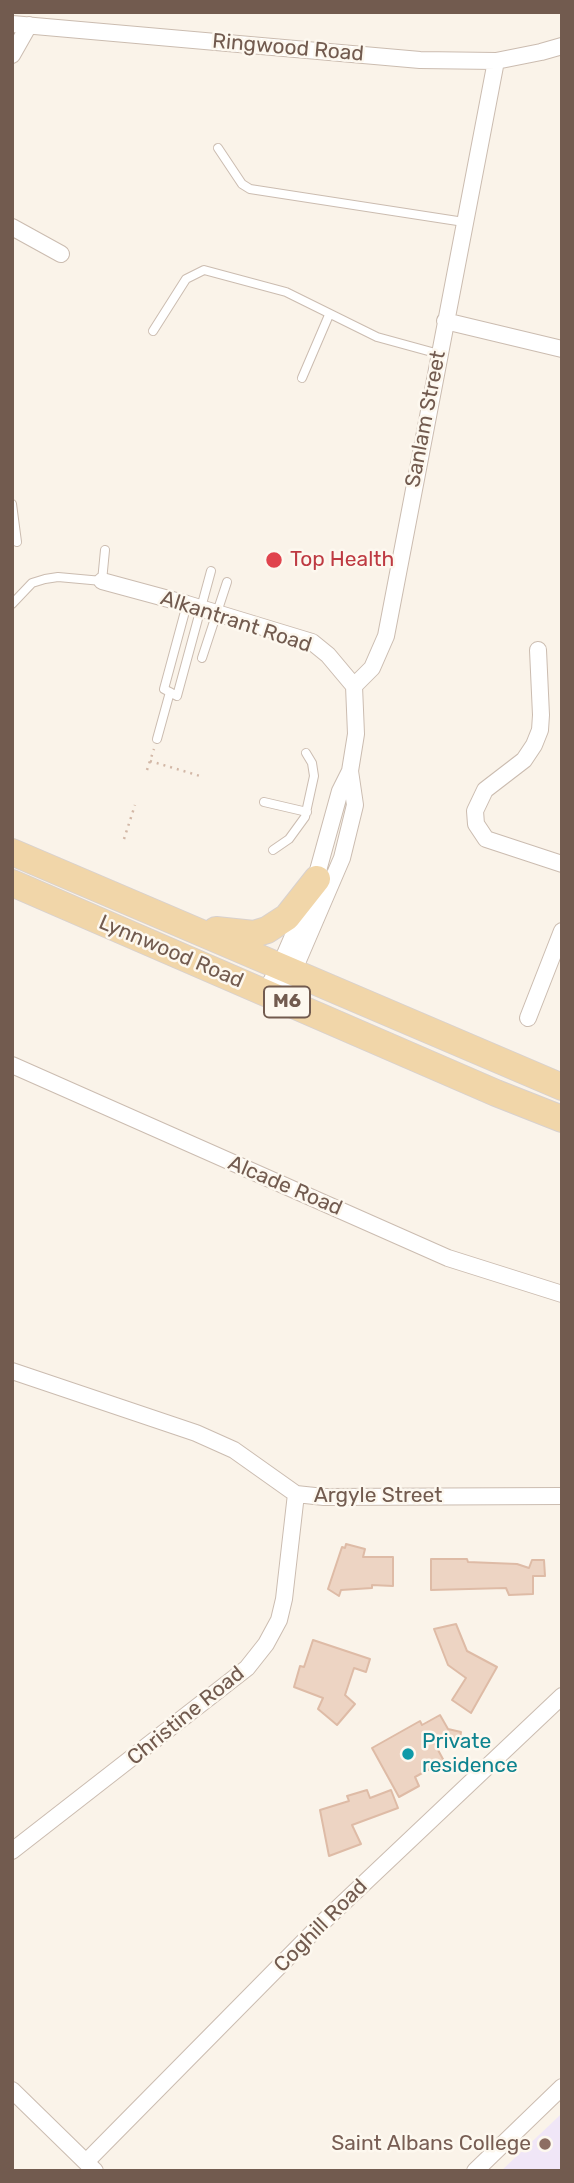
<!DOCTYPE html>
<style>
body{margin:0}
#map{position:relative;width:574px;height:2183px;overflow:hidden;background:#faf3e9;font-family:Rubik,sans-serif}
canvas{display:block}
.frame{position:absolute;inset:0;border:14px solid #725b4f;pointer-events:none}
</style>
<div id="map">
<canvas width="574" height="2183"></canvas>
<div class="frame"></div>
</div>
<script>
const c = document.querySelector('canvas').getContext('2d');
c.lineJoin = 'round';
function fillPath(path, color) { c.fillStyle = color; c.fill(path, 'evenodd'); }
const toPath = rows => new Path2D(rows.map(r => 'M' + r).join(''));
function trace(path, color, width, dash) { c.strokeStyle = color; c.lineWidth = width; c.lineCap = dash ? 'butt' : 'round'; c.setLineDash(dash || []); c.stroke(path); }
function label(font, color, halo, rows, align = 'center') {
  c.font = font + ' Rubik,sans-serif'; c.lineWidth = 5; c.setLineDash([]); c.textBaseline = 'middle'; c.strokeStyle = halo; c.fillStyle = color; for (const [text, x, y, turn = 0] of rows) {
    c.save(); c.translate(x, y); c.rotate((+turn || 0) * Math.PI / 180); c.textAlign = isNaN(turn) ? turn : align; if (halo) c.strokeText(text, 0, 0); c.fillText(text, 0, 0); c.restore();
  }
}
fillPath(toPath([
 [562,2113,562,2171,501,2171,558,2117]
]), '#f0e6f7');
const building = toPath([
 [346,1544,365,1549,363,1557,393,1557,393,1586,372,1585,372,1588,341,1590,339,1596,328,1589,342,1547,345,1548,346,1544],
 [431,1559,467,1559,468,1562,517,1564,529,1568,532,1560,544,1560,545,1576,533,1576,533,1594,509,1595,506,1588,431,1590,431,1559],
 [456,1624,467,1651,497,1667,471,1713,452,1700,466,1678,448,1665,434,1629,456,1624],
 [313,1640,370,1659,366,1672,354,1668,345,1695,355,1704,337,1725,318,1709,323,1698,294,1687,300,1666,304,1667,313,1640],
 [440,1715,448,1729,461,1732,459,1744,431,1737,444,1761,415,1777,419,1786,399,1797,372,1748,420,1721,422,1725,440,1715],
 [367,1790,370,1798,391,1790,398,1808,352,1825,361,1844,329,1856,320,1810,349,1801,347,1796,367,1790]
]);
fillPath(building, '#edd4c3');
trace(building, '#debba6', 2);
const lane = toPath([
 [218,148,242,184,250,189,464,222],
 [153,331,186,279,204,270,286,292,377,337,439,354],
 [302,378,329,315],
 [12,504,17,542],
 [12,604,32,583,45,579,58,577,102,581,105,550],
 [187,604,164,689,177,696,211,571],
 [202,658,227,582],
 [157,739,170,692],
 [264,802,307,812],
 [273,850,289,839,305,817,314,776,312,763,306,753]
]);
const street = toPath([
 [12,24,420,60,496,61,541,52,562,46],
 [12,55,29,25],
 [12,227,61,254],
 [445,321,562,349],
 [102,581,187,604,312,642,328,655,354,686],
 [538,650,541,715,540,730,534,745,524,760,485,790,475,811,476,824,486,839,562,864],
 [314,885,340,791,350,771,356,734,354,686,372,668,386,636,496,61],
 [265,992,280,966,306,906],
 [277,997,293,972,342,858,355,805,350,771],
 [528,1018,562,931],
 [12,1065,448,1258,562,1294],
 [12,1371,196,1433,234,1450,296,1494,324,1497,562,1496],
 [12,1851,247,1668,266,1644,279,1620,284,1599,296,1494],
 [12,2090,95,2171],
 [86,2162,322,1923,562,1696],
 [475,2171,562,2087]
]);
const primary = toPath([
 [12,852,562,1087],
 [12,883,496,1093,562,1119],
 [216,930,254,934,267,930,287,917,317,879]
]);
trace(lane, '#cbbcb0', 10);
trace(street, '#cbbcb0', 18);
trace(primary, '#d8d1ce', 28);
trace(toPath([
 [150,761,200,776],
 [147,770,154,749],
 [124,839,135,805]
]), '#d2b7a6', 2.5, [2, 5]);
trace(lane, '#fff', 8);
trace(street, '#fff', 16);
trace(primary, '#f1d6a9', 26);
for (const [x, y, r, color] of [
 [274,560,9,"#e0444e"],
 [408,1754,7,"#0f9aa8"],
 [545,2144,7,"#8d6e63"]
]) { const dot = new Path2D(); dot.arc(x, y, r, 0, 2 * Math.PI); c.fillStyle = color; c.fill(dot); trace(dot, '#fdf8ef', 2.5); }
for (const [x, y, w] of [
 [287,1002,46]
]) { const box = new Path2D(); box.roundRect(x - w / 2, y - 15.5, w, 31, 5); c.fillStyle = '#fdf8ef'; c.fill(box); trace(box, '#725b4f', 2); }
label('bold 19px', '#725b4f', null, [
 ["M6",287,1002]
]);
label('21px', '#725b4f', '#fdf8ef', [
 ["Ringwood Road",288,48,5],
 ["Sanlam Street",426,419,-79],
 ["Alkantrant Road",236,622,18],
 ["Lynnwood Road",171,952,23],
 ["Alcade Road",285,1186,23],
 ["Argyle Street",378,1496],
 ["Christine Road",186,1716,-39],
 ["Coghill Road",321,1926,-45]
]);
label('21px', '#be3a42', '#fdf8ef', [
 ["Top Health",290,560]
], 'left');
label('21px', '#0d838f', '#fdf8ef', [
 ["Private",422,1742],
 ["residence",422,1766]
], 'left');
label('21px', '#785e54', '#fdf8ef', [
 ["Saint Albans College",531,2144]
], 'right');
</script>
